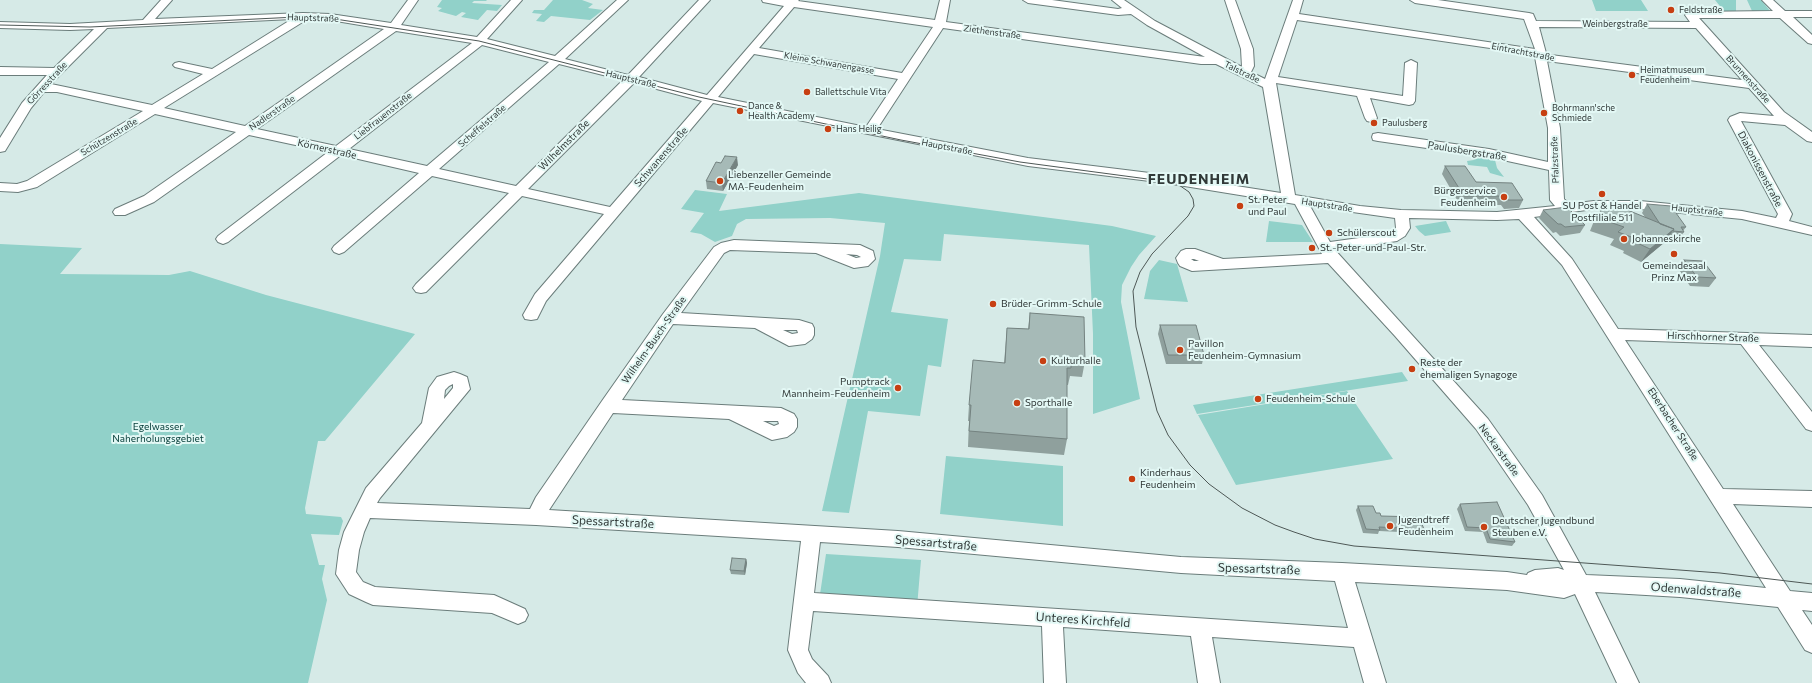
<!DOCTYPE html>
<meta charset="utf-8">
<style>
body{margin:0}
canvas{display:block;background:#d6eae7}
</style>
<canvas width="1812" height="683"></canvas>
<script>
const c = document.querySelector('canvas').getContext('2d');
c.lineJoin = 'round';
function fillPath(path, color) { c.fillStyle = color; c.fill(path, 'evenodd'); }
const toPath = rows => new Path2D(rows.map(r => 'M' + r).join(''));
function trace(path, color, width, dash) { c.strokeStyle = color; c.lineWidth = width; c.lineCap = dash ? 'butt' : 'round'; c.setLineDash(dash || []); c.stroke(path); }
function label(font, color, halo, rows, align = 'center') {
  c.font = font + ' Commissioner,sans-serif'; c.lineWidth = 4; c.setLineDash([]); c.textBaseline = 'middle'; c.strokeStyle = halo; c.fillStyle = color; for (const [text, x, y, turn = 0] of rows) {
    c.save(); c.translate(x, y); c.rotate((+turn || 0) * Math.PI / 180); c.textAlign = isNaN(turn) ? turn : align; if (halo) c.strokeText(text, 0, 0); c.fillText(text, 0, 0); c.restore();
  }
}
fillPath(toPath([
 [442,0,487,0,486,1,474,1,472,3,502,5,497,11,487,10,478,20,461,17,466,13,462,12,456,16,438,11,442,8,437,7],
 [553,0,582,0,593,4,588,8,603,10,590,20,551,16,544,22,536,21,542,14,532,13,534,10,544,10],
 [1592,0,1641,0,1648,11,1596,11],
 [1715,0,1736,0,1736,11,1724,11],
 [1747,0,1761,0,1771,12,1752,11],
 [1473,157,1495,160,1497,168,1504,177,1490,173,1487,167,1468,165,1467,161,1474,160],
 [695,190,727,194,719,211,859,193,1112,226,1156,236,1139,255,1131,267,1122,285,1121,302,1140,399,1093,414,1093,334,1089,245,944,234,941,261,904,259,891,312,948,319,941,367,928,365,920,416,868,411,849,513,822,511,880,256,885,223,830,218,746,219,737,224,732,236,715,242,701,234,690,232,704,213,681,209],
 [1269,221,1302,225,1313,242,1266,242],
 [1446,221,1451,232,1425,236,1419,231,1415,226],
 [0,244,82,248,60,274,169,275,190,271,266,295,415,334,325,441,318,441,305,508,306,514,341,517,343,521,339,535,311,534,319,565,325,565,322,579,327,600,308,683,0,683],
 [1159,260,1177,264,1188,302,1144,299,1150,271],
 [1402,372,1408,381,1197,414,1193,405],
 [1347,391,1393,459,1236,485,1198,415],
 [946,456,1063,466,1063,526,940,514],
 [826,554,921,560,917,607,819,601]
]), '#91d1c9');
const minor = toPath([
 [161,0,172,0,155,19,303,13,330,14,391,23,408,0,418,0,401,25,477,37,511,0,522,0,487,39,555,56,617,0,628,0,565,59,628,75,699,0,710,0,639,77,707,95,784,6,763,2,762,0,799,0,798,1,935,20,940,0,950,0,946,22,1205,57,1147,25,1131,14,1118,15,1028,3,1023,0,1052,0,1118,9,1122,8,1112,0,1124,0,1155,21,1242,67,1241,49,1225,0,1235,0,1253,49,1254,66,1251,72,1265,79,1293,0,1303,0,1299,14,1535,49,1524,19,1415,3,1410,0,1438,0,1529,13,1533,14,1536,21,1690,22,1685,15,1690,12,1773,11,1762,0,1773,0,1785,11,1812,11,1812,17,1793,17,1812,35,1812,44,1808,43,1780,18,1699,18,1784,112,1812,132,1812,142,1807,141,1785,125,1741,121,1792,214,1789,221,1812,227,1812,235,1742,219,1640,209,1594,209,1534,217,1572,259,1618,329,1812,335,1812,347,1759,345,1812,412,1812,431,1806,429,1741,344,1625,340,1723,489,1812,491,1812,507,1733,504,1790,591,1812,593,1812,611,1802,610,1812,625,1812,653,1805,650,1778,607,1680,597,1595,592,1639,683,1617,683,1575,594,1564,598,1507,590,1355,582,1386,683,1364,683,1354,647,1212,637,1220,683,1198,683,1191,636,1063,627,1066,683,1044,683,1042,626,813,611,808,650,812,659,828,676,831,683,806,683,798,673,788,650,801,541,536,525,370,518,364,532,359,550,356,572,363,582,375,587,494,595,525,609,528,615,525,621,518,624,492,613,373,605,366,602,349,594,336,574,339,550,344,532,366,488,422,423,429,388,437,377,454,372,460,374,467,377,470,389,380,498,377,503,530,509,536,497,602,401,663,314,714,247,721,243,734,240,860,245,873,251,875,259,868,266,854,268,816,253,730,250,724,253,681,313,799,320,812,324,814,328,814,335,812,339,805,344,789,346,755,328,673,324,622,400,781,408,794,414,797,419,797,427,794,432,787,437,772,440,729,419,613,413,549,510,898,531,1181,557,1342,563,1507,572,1527,575,1528,573,1535,570,1558,568,1564,570,1528,505,1476,429,1395,336,1328,263,1192,271,1180,266,1178,263,1176,258,1181,251,1186,249,1195,249,1223,259,1322,254,1295,204,1166,183,1028,166,713,103,546,301,537,319,531,320,525,319,523,315,535,294,604,214,522,196,426,292,421,293,416,292,413,288,416,284,509,193,432,176,344,252,339,254,334,252,332,249,334,246,419,173,341,155,228,242,223,244,218,242,216,239,218,236,328,152,249,135,154,202,125,215,115,215,113,212,115,209,144,196,236,132,155,114,37,187,18,192,0,191,0,183,17,184,27,181,143,111,57,92,44,92,31,108,5,151,0,152,0,138,22,103,47,75,0,75,0,67,54,68,94,29,70,30,0,28,0,22,70,24,143,20,161,0],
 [794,7,933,27,902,73,759,48,794,7],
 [292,19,212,69,179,62,175,63,173,65,175,67,203,74,152,105,51,84,107,28,292,19],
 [306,20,330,20,384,29,245,126,164,108,306,20],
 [1297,20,1497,49,1535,57,1548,128,1548,162,1489,149,1378,133,1373,134,1372,137,1373,140,1378,141,1489,157,1549,170,1550,200,1555,206,1497,212,1401,210,1360,206,1295,195,1276,83,1357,96,1365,118,1367,121,1371,122,1375,121,1377,118,1370,98,1409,105,1413,104,1415,101,1417,63,1411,60,1405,63,1403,96,1278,77,1297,20],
 [1539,27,1696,28,1742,80,1551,55,1546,53,1539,27],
 [943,28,1201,64,1216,64,1263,87,1281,193,1166,175,1028,158,877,129,943,28],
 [396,31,472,43,336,146,257,129,396,31],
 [482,45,549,62,427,166,349,149,482,45],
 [754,54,898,79,866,127,718,97,754,54],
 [1547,61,1749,88,1774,116,1740,113,1730,117,1728,120,1778,214,1776,218,1742,211,1640,201,1594,201,1569,204,1564,199,1560,128,1547,61],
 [559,64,623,80,516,186,439,169,559,64],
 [634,83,702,101,610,207,528,189,634,83],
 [1310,206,1395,218,1396,228,1388,234,1330,242,1310,206],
 [1409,218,1497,220,1519,219,1562,265,1766,588,1680,579,1586,575,1542,495,1488,419,1335,250,1397,241,1405,236,1410,228,1409,218],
 [846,254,857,255,861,257,856,258,846,254],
 [1191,259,1194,259,1199,261,1194,261,1191,259],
 [783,330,797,330,798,333,792,334,783,330],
 [453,384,453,388,444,399,445,390,449,386,453,384],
 [763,421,778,421,779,424,774,426,763,421],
 [820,542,898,547,1181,573,1335,581,1348,628,814,593,820,542]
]);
trace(minor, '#6b7d7b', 2);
fillPath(minor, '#fff');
trace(toPath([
 [0,25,90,27,297,17,335,19,479,41,699,97,901,140,1020,162,1170,182,1179,185,1189,192,1193,199,1194,206,1188,216,1152,254,1140,272,1133,291,1136,327,1157,411,1168,435,1190,465,1209,484,1242,508,1275,525,1294,532,1315,539,1354,546,1720,573,1812,584]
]), '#4e5856', 1);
fillPath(toPath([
 [738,165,723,191,707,189,706,181],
 [1445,166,1476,182,1523,200,1519,208,1504,209,1501,205,1460,205,1442,174],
 [1647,204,1686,227,1683,231,1684,232,1678,240,1667,240,1665,242,1641,262,1623,253,1624,251,1610,245,1614,239,1590,231,1594,221,1602,208,1608,211,1610,207,1617,210,1645,217,1642,213],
 [1543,210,1585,225,1580,233,1560,236,1556,232,1553,233,1539,218],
 [1684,260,1716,278,1709,287,1690,286,1678,268],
 [1030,313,1085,361,1082,377,1070,376,1068,385,1067,385,1067,439,1064,455,968,447,969,421,968,421,969,405,1004,363,1007,328,1028,329],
 [1160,325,1204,355,1202,364,1166,364,1158,334],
 [1460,504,1515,542,1512,546,1487,543,1483,532,1465,531,1457,509],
 [1358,506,1381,516,1424,529,1421,533,1379,531,1378,534,1363,533,1356,510],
 [746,559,747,563,745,575,731,574,730,570]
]), '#8fa09d');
fillPath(toPath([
 [737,157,738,165,723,191,722,183],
 [1674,229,1665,242,1641,262,1650,249],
 [746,559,747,563,745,575,744,571]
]), '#748280');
const building = toPath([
 [725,156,737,157,722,183,706,181,716,162,721,163,725,156],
 [1445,166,1465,166,1476,182,1512,183,1523,200,1508,200,1505,196,1464,196,1445,166],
 [1647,204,1671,206,1686,227,1681,227,1684,232,1673,231,1674,229,1660,224,1647,204],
 [1567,207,1585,225,1565,227,1561,224,1558,224,1543,210,1567,207],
 [1610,207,1618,210,1620,207,1674,229,1650,249,1631,240,1634,238,1618,232,1624,227,1598,218,1602,208,1609,211,1610,207],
 [1684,260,1703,261,1716,278,1697,277,1684,260],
 [1030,313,1084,317,1085,361,1071,360,1071,368,1067,368,1067,439,969,431,971,405,969,405,973,360,1005,363,1007,328,1029,329,1030,313],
 [1160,325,1196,325,1204,355,1168,355,1160,325],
 [1497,502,1515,542,1490,539,1486,528,1467,527,1460,504,1497,502],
 [1358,506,1373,506,1376,513,1380,513,1381,516,1419,517,1424,529,1379,527,1380,530,1366,529,1358,506],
 [732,558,746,559,744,571,730,570,732,558]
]);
fillPath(building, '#a6bab7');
trace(building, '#748280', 1);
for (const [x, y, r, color] of [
 [1671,10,4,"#c73f12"],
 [1632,75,4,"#c73f12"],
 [807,92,4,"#c73f12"],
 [740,111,4,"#c73f12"],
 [1544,113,4,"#c73f12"],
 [1374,123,4,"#c73f12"],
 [828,129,4,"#c73f12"],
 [720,181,4,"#c73f12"],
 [1602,194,4,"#c73f12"],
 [1504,197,4,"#c73f12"],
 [1240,206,4,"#c73f12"],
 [1329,233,4,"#c73f12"],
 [1624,239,4,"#c73f12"],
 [1312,248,4,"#c73f12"],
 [1674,254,4,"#c73f12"],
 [993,304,4,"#c73f12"],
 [1180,350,4,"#c73f12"],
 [1043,361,4,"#c73f12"],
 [1412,369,4,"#c73f12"],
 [898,388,4,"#c73f12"],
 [1258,399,4,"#c73f12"],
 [1017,403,4,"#c73f12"],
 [1132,479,4,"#c73f12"],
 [1390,526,4,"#c73f12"],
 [1484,527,4,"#c73f12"]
]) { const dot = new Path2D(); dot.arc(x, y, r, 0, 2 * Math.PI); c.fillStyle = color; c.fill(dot); trace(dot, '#e3f8f5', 1.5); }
label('9px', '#313938', '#e3f8f5', [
 ["Feldstraße",1679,10],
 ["Heimatmuseum",1640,70],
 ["Feudenheim",1640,80],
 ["Ballettschule Vita",815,92],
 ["Dance &",748,106],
 ["Health Academy",748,116],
 ["Bohrmann'sche",1552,108],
 ["Schmiede",1552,118],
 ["Paulusberg",1382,123],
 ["Hans Heilig",836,129]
], 'left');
label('9px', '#313938', '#e3f8f5', [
 ["Hauptstraße",313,18,2],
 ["Weinbergstraße",1615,24],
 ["Ziethenstraße",992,32,8],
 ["Eintrachtstraße",1523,52,11],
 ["Kleine Schwanengasse",829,63,10],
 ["Talstraße",1242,72,26],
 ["Hauptstraße",631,79,14],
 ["Brunnenstraße",1748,79,48],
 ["Görresstraße",47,83,-47],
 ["Nadlerstraße",272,113,-35],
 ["Liebfrauenstraße",383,116,-38],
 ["Scheffelstraße",482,126,-41],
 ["Schützenstraße",109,137,-31],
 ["Hauptstraße",947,147,11],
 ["Pfalzstraße",1555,160,-92],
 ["Hauptstraße",1327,205,9],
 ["Hauptstraße",1697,210,6]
]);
label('10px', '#313938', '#e3f8f5', [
 ["Wilhelmstraße",564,145,-45],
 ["Körnerstraße",327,149,13],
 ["Paulusbergstraße",1467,151,9],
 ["Schwanenstraße",661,157,-49],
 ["Diakonissenstraße",1760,169,62],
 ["Hirschhorner Straße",1713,337,2],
 ["Wilhelm-Busch-Straße",654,340,-55],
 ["Eberbacher Straße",1673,424,57],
 ["Neckarstraße",1499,450,54]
]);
label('10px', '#313938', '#e3f8f5', [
 ["Liebenzeller Gemeinde",728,175],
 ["MA-Feudenheim",728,187],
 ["Bürgerservice",1496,191,"right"],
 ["Feudenheim",1496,203,"right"],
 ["St. Peter",1248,200],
 ["und Paul",1248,212],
 ["SU Post & Handel",1602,206,"center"],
 ["Postfiliale 511",1602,218,"center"],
 ["Schülerscout",1337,233],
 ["Johanneskirche",1632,239],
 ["St.-Peter-und-Paul-Str.",1320,248],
 ["Gemeindesaal",1674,266,"center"],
 ["Prinz Max",1674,278,"center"],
 ["Brüder-Grimm-Schule",1001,304],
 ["Pavillon",1188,344],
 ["Feudenheim-Gymnasium",1188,356],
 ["Kulturhalle",1051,361],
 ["Reste der",1420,363],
 ["ehemaligen Synagoge",1420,375],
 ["Pumptrack",890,382,"right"],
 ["Mannheim-Feudenheim",890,394,"right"],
 ["Feudenheim-Schule",1266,399],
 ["Sporthalle",1025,403],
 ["Kinderhaus",1140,473],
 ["Feudenheim",1140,485],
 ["Jugendtreff",1398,520],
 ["Feudenheim",1398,532],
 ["Deutscher Jugendbund",1492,521],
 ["Steuben e.V.",1492,533]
], 'left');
label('10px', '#033b37', '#e3f8f5', [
 ["Egelwasser",158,427],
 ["Naherholungsgebiet",158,439]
]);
label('12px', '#313938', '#e3f8f5', [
 ["Spessartstraße",613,522,3],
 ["Spessartstraße",936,543,5],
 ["Spessartstraße",1259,569,2],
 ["Odenwaldstraße",1696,590,4],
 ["Unteres Kirchfeld",1083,620,4]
]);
c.letterSpacing = '1px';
label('bold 14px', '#313938', '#e3f8f5', [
 ["FEUDENHEIM",1199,179]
]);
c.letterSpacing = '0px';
</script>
